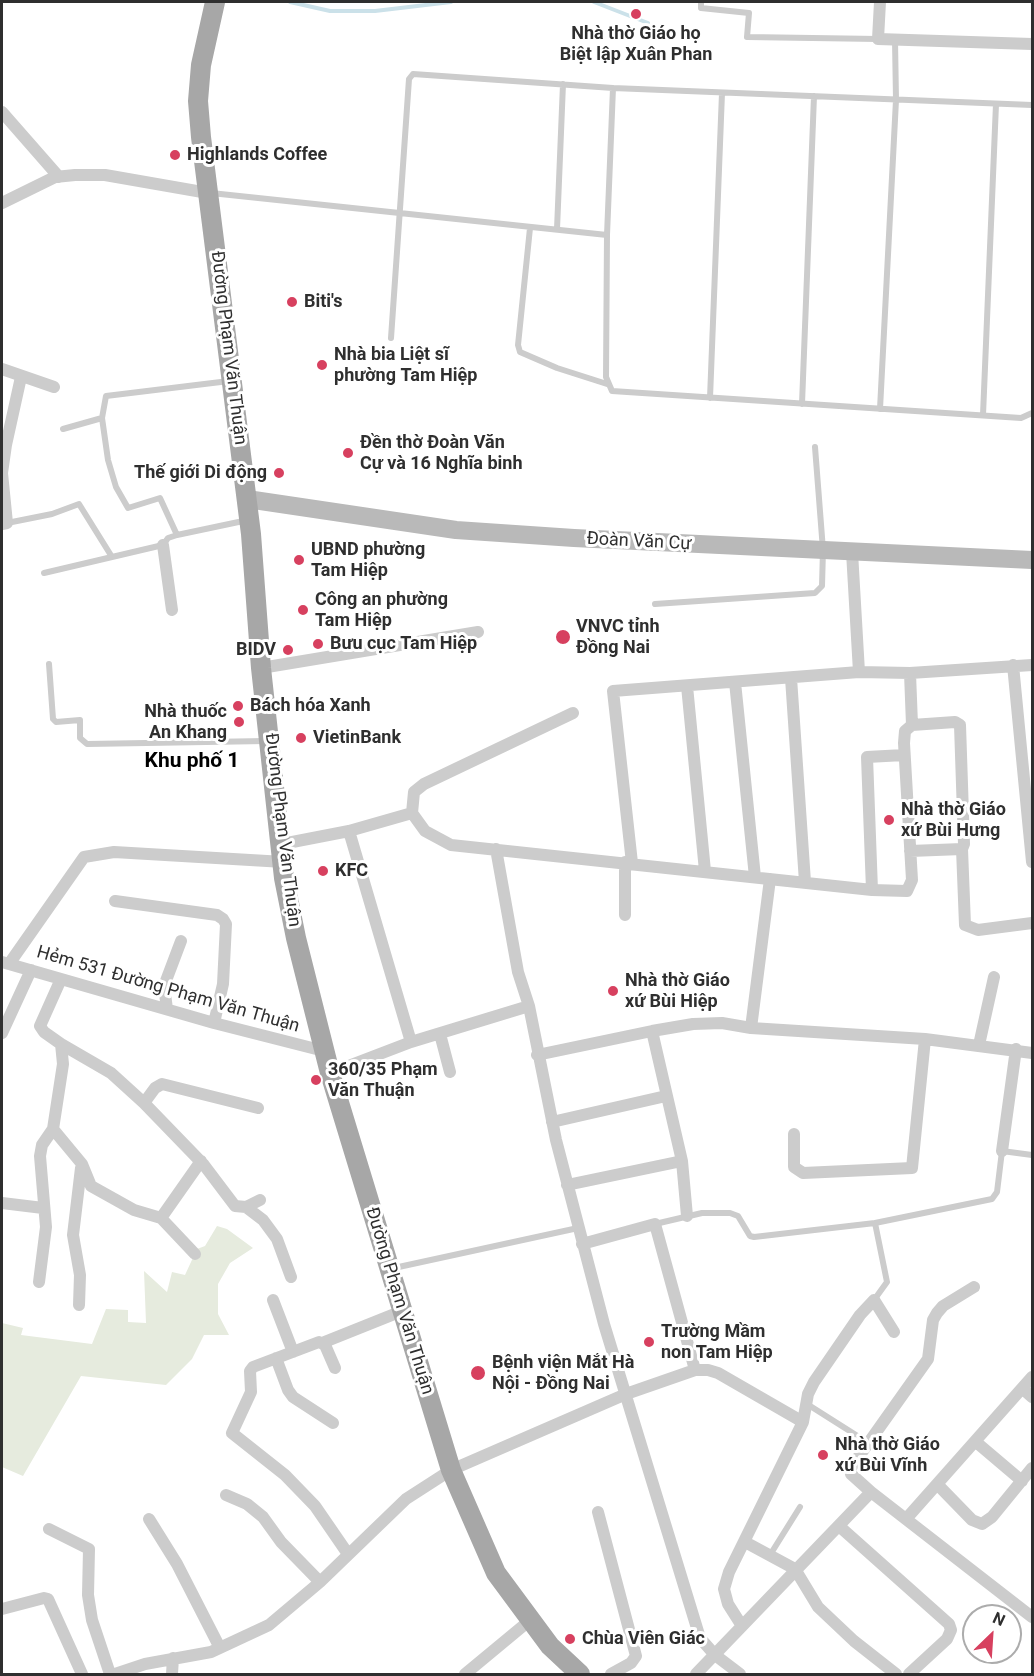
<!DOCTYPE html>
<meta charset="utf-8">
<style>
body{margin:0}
#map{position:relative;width:1034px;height:1676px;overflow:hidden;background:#fff;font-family:Roboto,sans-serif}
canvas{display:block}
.frame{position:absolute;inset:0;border:3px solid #2f2f2f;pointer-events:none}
.north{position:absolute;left:962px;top:1604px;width:60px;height:60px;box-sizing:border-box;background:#fff;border:2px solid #acacac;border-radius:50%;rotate:25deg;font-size:16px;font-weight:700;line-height:24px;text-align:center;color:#2f2f2f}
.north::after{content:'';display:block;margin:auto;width:21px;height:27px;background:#d7405f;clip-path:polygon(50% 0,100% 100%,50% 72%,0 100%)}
</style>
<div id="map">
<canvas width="1034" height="1676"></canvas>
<div class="frame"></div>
<div class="north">N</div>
</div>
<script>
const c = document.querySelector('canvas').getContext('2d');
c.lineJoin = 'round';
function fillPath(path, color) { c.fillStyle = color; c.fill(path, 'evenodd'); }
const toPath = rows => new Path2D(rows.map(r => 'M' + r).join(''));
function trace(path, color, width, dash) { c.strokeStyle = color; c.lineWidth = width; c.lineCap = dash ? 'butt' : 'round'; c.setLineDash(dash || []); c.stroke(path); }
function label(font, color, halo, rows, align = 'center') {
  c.font = font + ' Roboto,sans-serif'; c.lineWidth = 6; c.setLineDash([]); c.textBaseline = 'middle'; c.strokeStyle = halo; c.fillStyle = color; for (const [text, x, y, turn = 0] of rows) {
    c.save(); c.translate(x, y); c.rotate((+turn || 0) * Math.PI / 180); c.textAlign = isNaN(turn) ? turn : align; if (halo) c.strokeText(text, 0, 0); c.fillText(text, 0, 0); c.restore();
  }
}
fillPath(toPath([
 [217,1226,227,1229,253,1248,230,1263,218,1284,218,1314,229,1335,204,1335,192,1359,166,1385,81,1376,23,1476,2,1467,2,1323,23,1328,21,1335,92,1344,106,1309,128,1310,128,1322,146,1323,144,1271,167,1292,172,1272,185,1275,197,1249,205,1246]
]), '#e6ebde');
trace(toPath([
 [290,2,330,11,375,11,451,2],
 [594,2,648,23]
]), '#cbe1e9', 4);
trace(toPath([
 [701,2,701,8,749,13,747,37,878,39],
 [1032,105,613,88,607,235,606,377,612,391,1021,418,1032,413],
 [211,193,607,235],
 [530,228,518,345,520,352,557,368,607,384],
 [557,229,563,84],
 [391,338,409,79,413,74,613,88],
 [710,398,722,93],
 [802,404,814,96],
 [880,409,896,100,895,40],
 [983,415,996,104],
 [63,429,102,418],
 [7,523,52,514,79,504,112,557],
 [177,535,160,498,128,508,116,487,108,460,102,418,106,396,229,381],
 [44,573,163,545,168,538,177,535,248,520],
 [655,604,815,593,822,586,823,550,815,447],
 [49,664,53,719,56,722,80,720,80,738,87,744,266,741],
 [875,1223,992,1199,997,1192,1002,1151,1032,1155],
 [655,1224,702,1213,730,1213,738,1216,750,1236,754,1237,875,1223,887,1282,874,1300],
 [394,1268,578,1228],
 [807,1404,867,1442],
 [770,1555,800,1507]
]), '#ccc', 6);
trace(toPath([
 [880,2,878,39,1032,44],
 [2,112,59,177],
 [2,203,55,177,75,175,105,175,208,193],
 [2,369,54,387],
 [2,524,7,523,2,473,6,445,21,377],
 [163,545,172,610],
 [852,552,859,672],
 [1013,665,1032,862],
 [261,668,478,632],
 [791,678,805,882],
 [735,682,755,877],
 [687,686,705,871],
 [412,813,425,831,451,845,872,890,907,891,912,880,904,743,905,731,912,725,910,673],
 [349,831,411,1042],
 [282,844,349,831,412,813,414,792,424,784,573,713],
 [496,849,518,972,529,1006,556,1140,604,1324,700,1638,715,1655,740,1674],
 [962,849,965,925,978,930,1032,923],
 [910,851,962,849,964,844,960,725,955,722,912,725],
 [632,863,613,691,859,672,910,673,1032,665],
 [872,890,867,757,904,755],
 [115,901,217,915,223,919,226,924,223,984,214,1023],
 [625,915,625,862],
 [2,962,214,1023,324,1051],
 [9,964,84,857,114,852,284,862],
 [167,1009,164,986,181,941],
 [751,1028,770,879],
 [652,1031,682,1161,687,1216],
 [2,1033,31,970],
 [440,1034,450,1072],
 [61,1044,111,1073,144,1103,204,1165,235,1206,246,1207,260,1200],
 [979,1045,994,977],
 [537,1055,652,1031,693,1024,722,1023,751,1028,925,1039,1032,1053],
 [330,1073,411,1042,529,1006],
 [144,1103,155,1088,162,1084,258,1108],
 [552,1122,666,1096],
 [53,1129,82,1164,91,1186,134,1210,161,1218,195,1254],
 [794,1134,794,1167,803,1173,912,1168,925,1039],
 [1002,1151,1016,1049],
 [567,1185,682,1161],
 [2,1203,43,1208],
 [246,1207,263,1220,277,1239,291,1277],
 [161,1218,201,1161],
 [582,1244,655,1224,695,1370],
 [39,1282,46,1227,40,1156,42,1145,53,1129,63,1064,61,1044,44,1032,40,1026,61,979],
 [273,1300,293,1352],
 [79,1305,80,1275,73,1235,81,1168],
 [322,1343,402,1311],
 [276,1358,288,1390,293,1397,333,1423],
 [335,1368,325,1345,319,1342,253,1367,250,1371,251,1392,232,1433,285,1475,315,1506,348,1554],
 [1023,1389,1032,1397],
 [976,1442,1022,1481],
 [937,1484,972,1520,982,1524,992,1517,1032,1468],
 [871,1492,1032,1617],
 [226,1495,247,1504,263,1517,281,1542,320,1582],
 [598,1512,636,1656,631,1663,611,1674],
 [149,1519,177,1564,220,1648],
 [906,1519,1032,1377],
 [839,1526,949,1624,951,1630,947,1639,909,1674],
 [49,1529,89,1549,88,1595,92,1620,110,1674],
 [745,1542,795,1569],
 [795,1569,818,1607,854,1641,896,1674],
 [2,1609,44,1598,48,1599,82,1674],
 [742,1626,728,1604,724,1589,729,1572,803,1422,808,1394,814,1382,860,1315,874,1300,894,1332],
 [115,1674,145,1664,211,1652,269,1625,320,1582,406,1499,451,1470,626,1394,695,1370,708,1370,718,1373,803,1422],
 [172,1674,173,1658],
 [465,1674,529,1621],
 [696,1674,871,1492,851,1474,850,1469,928,1359,933,1320,937,1313,943,1306,974,1287]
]), '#ccc', 12);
trace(toPath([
 [247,499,456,530,574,538,1032,560]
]), '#b9b9b9', 18);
trace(toPath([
 [215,2,201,65,198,101,201,137,251,534,261,668,284,878,296,938,330,1073,451,1470,496,1573,550,1646,580,1674]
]), '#a7a7a7', 20);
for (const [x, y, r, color] of [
 [636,14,6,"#d7405f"],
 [175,155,6,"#d7405f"],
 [292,302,6,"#d7405f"],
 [322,365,6,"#d7405f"],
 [348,453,6,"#d7405f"],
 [279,473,6,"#d7405f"],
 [299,560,6,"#d7405f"],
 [303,610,6,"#d7405f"],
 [563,637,8,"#d7405f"],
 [318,644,6,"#d7405f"],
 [288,650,6,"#d7405f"],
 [238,706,6,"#d7405f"],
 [239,722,6,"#d7405f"],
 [301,738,6,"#d7405f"],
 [889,820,6,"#d7405f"],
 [323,871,6,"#d7405f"],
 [613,991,6,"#d7405f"],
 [316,1080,6,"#d7405f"],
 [649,1342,6,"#d7405f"],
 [478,1373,8,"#d7405f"],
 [823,1455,6,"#d7405f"],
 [570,1639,6,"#d7405f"]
]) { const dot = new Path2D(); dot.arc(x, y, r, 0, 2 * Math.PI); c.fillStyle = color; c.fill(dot); trace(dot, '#fff', 2); }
label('bold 18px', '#2f2f2f', '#fff', [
 ["Nhà thờ Giáo họ",636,34,"center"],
 ["Biệt lập Xuân Phan",636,55,"center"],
 ["Highlands Coffee",187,155],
 ["Biti's",304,302],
 ["Nhà bia Liệt sĩ",334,355],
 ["phường Tam Hiệp",334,376],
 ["Đền thờ Đoàn Văn",360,443],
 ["Cự và 16 Nghĩa binh",360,464],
 ["Thế giới Di động",267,473,"right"],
 ["UBND phường",311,550],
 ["Tam Hiệp",311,571],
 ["Công an phường",315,600],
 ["Tam Hiệp",315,621],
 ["VNVC tỉnh",576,627],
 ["Đồng Nai",576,648],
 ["Bưu cục Tam Hiệp",330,644],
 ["BIDV",276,650,"right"],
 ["Bách hóa Xanh",250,706],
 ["Nhà thuốc",227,712,"right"],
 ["An Khang",227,733,"right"],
 ["VietinBank",313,738],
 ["Nhà thờ Giáo",901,810],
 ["xứ Bùi Hưng",901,831],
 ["KFC",335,871],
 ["Nhà thờ Giáo",625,981],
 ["xứ Bùi Hiệp",625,1002],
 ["360/35 Phạm",328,1070],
 ["Văn Thuận",328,1091],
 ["Trường Mầm",661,1332],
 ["non Tam Hiệp",661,1353],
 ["Bệnh viện Mắt Hà",492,1363],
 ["Nội - Đồng Nai",492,1384],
 ["Nhà thờ Giáo",835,1445],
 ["xứ Bùi Vĩnh",835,1466],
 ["Chùa Viên Giác",582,1639]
], 'left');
label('18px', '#2f2f2f', '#fff', [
 ["Đường Phạm Văn Thuận",228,348,83],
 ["Đoàn Văn Cự",639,542,3],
 ["Đường Phạm Văn Thuận",282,830,83],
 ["Hẻm 531 Đường Phạm Văn Thuận",168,990,16],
 ["Đường Phạm Văn Thuận",399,1301,73]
]);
label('bold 21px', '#000', '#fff', [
 ["Khu phố 1",192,762]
]);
</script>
